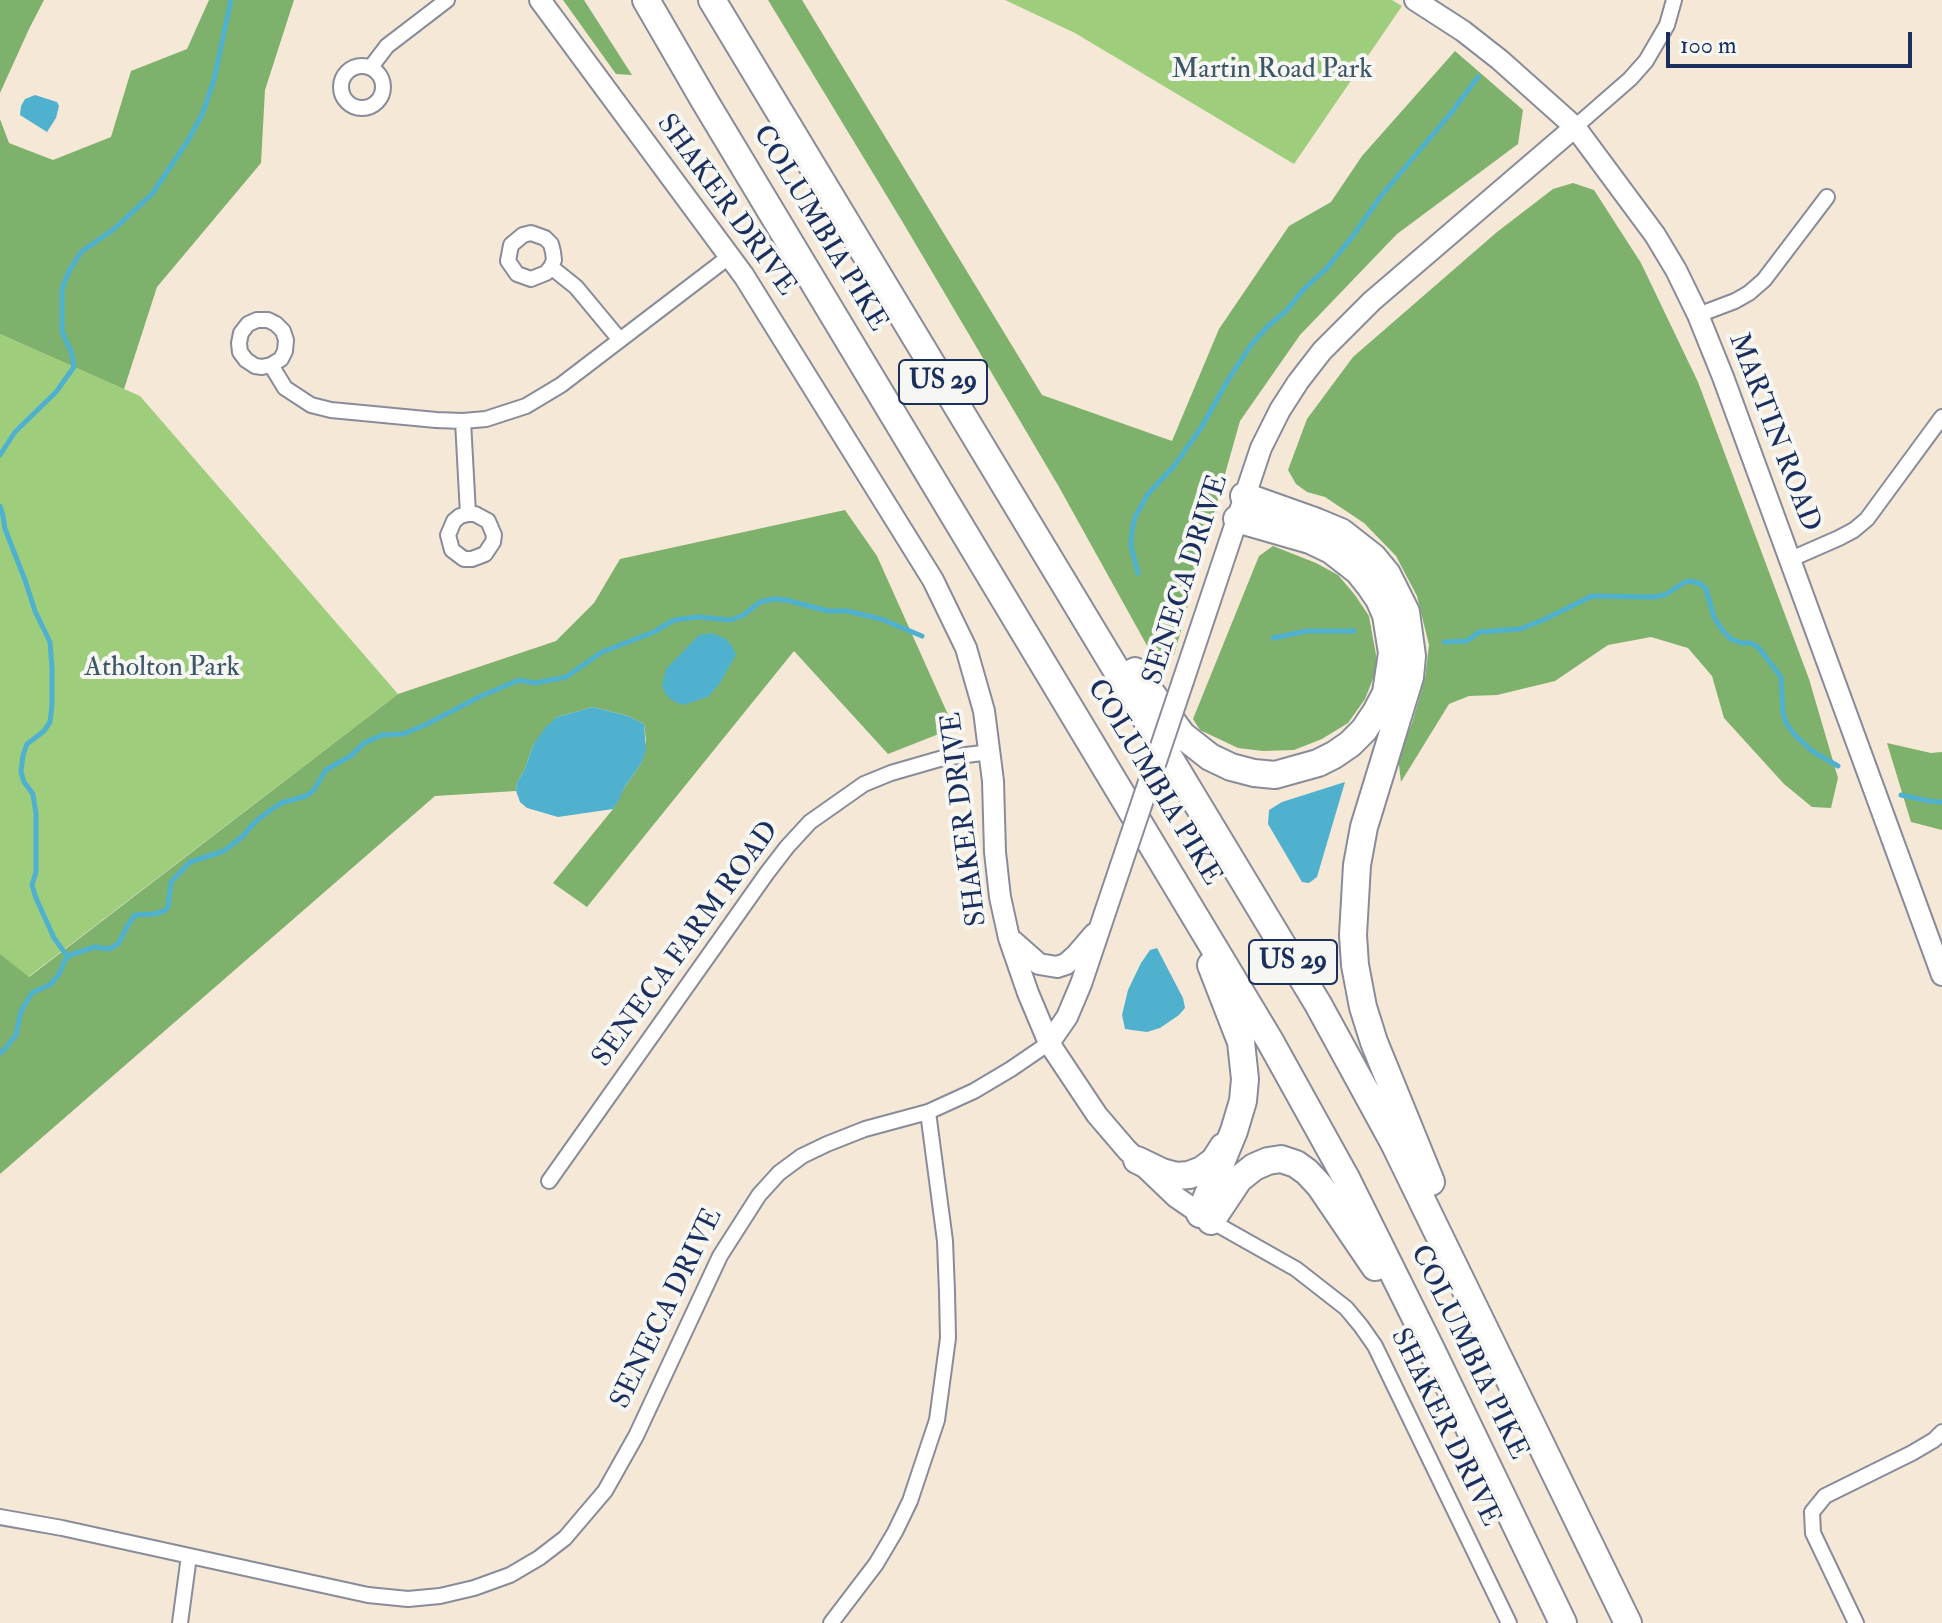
<!DOCTYPE html>
<style>
body{margin:0}
#map{position:relative;width:1942px;height:1623px;overflow:hidden;background:#f5e8d7;font-family:"IM FELL Double Pica",serif}
canvas{display:block}
.scale{position:absolute;left:1666px;top:32px;width:246px;height:36px;box-sizing:border-box;border:4px solid #1b2f5e;border-top:0;padding-left:10px;font-size:24px;line-height:28px;white-space:nowrap;color:#1b2f5e;-webkit-text-stroke:6px #f6f6f2;paint-order:stroke}
</style>
<div id="map">
<canvas width="1942" height="1623"></canvas>
<div class="scale">100 m</div>
</div>
<script>
const c = document.querySelector('canvas').getContext('2d');
c.lineJoin = 'round';
function fillPath(path, color) { c.fillStyle = color; c.fill(path, 'evenodd'); }
const toPath = rows => new Path2D(rows.map(r => 'M' + r).join(''));
function trace(path, color, width, dash) { c.strokeStyle = color; c.lineWidth = width; c.lineCap = dash ? 'butt' : 'round'; c.setLineDash(dash || []); c.stroke(path); }
function label(font, color, halo, rows, align = 'center') {
  c.font = font + ' "IM FELL Double Pica",serif'; c.lineWidth = 8; c.setLineDash([]); c.textBaseline = 'middle'; c.strokeStyle = halo; c.fillStyle = color; for (const [text, x, y, turn = 0] of rows) {
    c.save(); c.translate(x, y); c.rotate((+turn || 0) * Math.PI / 180); c.textAlign = isNaN(turn) ? turn : align; if (halo) c.strokeText(text, 0, 0); c.fillText(text, 0, 0); c.restore();
  }
}
fillPath(toPath([
 [1005,0,1392,0,1402,6,1294,164,1075,33],
 [0,334,140,396,398,694,28,977,0,954]
]), '#9ece7c');
fillPath(toPath([
 [0,0,44,0,29,29,0,93],
 [209,0,294,0,265,90,261,163,157,287,124,389,0,334,0,119,9,143,53,160,111,137,131,71,187,49],
 [563,0,584,0,632,75,616,74],
 [768,0,802,0,1042,395,1172,441,1219,329,1289,226,1331,202,1362,156,1455,51,1523,110,1518,144,1397,234,1300,335,1240,421,1174,655,1155,660,1059,487,902,221],
 [1573,183,1594,190,1641,263,1698,382,1809,679,1838,778,1831,808,1812,807,1784,784,1724,718,1712,676,1688,648,1651,637,1608,645,1555,681,1497,695,1469,696,1449,704,1401,782,1398,757,1412,723,1425,678,1429,645,1417,596,1396,556,1364,523,1325,497,1307,492,1296,484,1288,470,1307,419,1353,357,1497,232,1553,189],
 [845,510,877,556,954,728,888,754,794,651,587,907,553,883,613,809,624,788,642,762,646,741,644,724,628,716,593,707,557,717,533,745,524,771,517,782,516,791,435,796,0,1174,0,954,29,977,398,694,556,641,594,603,620,559],
 [1273,546,1316,563,1338,575,1355,595,1369,616,1378,666,1365,699,1348,723,1322,739,1294,750,1263,751,1238,748,1200,730,1193,719,1259,556],
 [1887,743,1931,753,1942,752,1942,830,1911,822]
]), '#7eb16c');
fillPath(toPath([
 [35,95,57,102,59,106,56,118,47,132,20,115,21,106,25,99],
 [712,633,726,639,734,649,736,655,720,683,708,697,683,705,673,701,666,695,662,686,666,669,699,635],
 [593,707,628,716,644,724,646,750,642,762,624,788,619,800,613,809,558,817,527,808,520,802,516,791,517,782,524,771,533,745,545,728,557,717],
 [1345,782,1317,877,1309,883,1302,882,1268,824,1269,810,1282,802],
 [1157,948,1183,998,1185,1008,1179,1015,1160,1028,1147,1032,1125,1029,1122,1015,1128,990,1141,963,1150,950]
]), '#50b1cf');
trace(toPath([
 [0,455,15,432,56,392,74,367,71,351,62,332,62,289,69,271,81,252,114,229,152,194,187,142,202,115,214,80,231,0],
 [0,506,3,516,5,529,25,580,35,611,50,642,52,668,52,705,50,722,44,731,27,744,23,755,21,772,24,782,33,794,36,814,36,872,32,885,36,898,54,938,68,957],
 [1138,573,1131,546,1132,531,1135,517,1148,494,1174,466,1201,428,1228,380,1251,345,1268,326,1286,311,1304,289,1327,268,1352,237,1381,196,1451,113,1478,77],
 [1273,638,1307,631,1354,631],
 [1444,642,1467,641,1479,632,1520,629,1543,620,1592,596,1654,597,1665,595,1685,582,1691,581,1701,584,1706,589,1714,617,1723,631,1731,639,1742,643,1751,643,1759,648,1781,677,1783,713,1786,723,1795,735,1812,751,1838,766],
 [1901,795,1929,801,1942,802],
 [0,1053,5,1049,16,1035,21,1011,32,993,51,984,59,974,65,960,70,955,95,947,109,949,118,944,128,925,135,915,154,914,164,911,168,907,171,882,190,862,224,851,243,836,255,822,272,809,281,803,306,796,313,791,326,770,352,755,364,743,382,735,403,734,425,725,481,696,519,680,535,683,566,677,602,652,654,632,674,620,698,617,730,620,742,616,760,602,774,599,786,600,828,611,847,611,881,619,922,636]
]), '#50b1cf', 5);
const street = toPath([
 '341 87a21 21 0 1 1 42 0a21 21 0 1 1-42 0Z',
 [371,67,387,46,447,0],
 [1575,127,1630,79,1646,61,1667,25,1674,0],
 [551,267,546,273,531,279,517,274,508,261,511,245,523,235,531,233,545,238,551,244,553,252,554,260,551,267,576,287,620,340],
 [1698,315,1735,301,1749,293,1764,280,1827,197],
 [271,365,262,367,255,366,246,360,240,352,239,343,241,333,248,324,257,320,268,320,276,324,283,331,286,340,285,351,281,359,271,365,285,388,311,405,331,410,436,420,463,421,486,419,526,406,561,385,730,256],
 [463,421,468,514,460,516,454,521,448,535,452,550,464,559,472,559,485,554,493,542,494,535,488,521,475,514,468,514],
 [1791,559,1839,538,1854,530,1867,519,1942,417],
 [549,1181,767,873,787,847,810,822,864,784,891,773,943,758,990,752],
 [1211,1221,1296,1269,1346,1308,1361,1326,1375,1346,1509,1623],
 [0,1517,62,1528,368,1595,408,1599,440,1596,474,1588,510,1575,539,1558,565,1538,605,1491,636,1436,720,1256,759,1195,779,1173,802,1156,827,1144,865,1129,928,1112,974,1091,1011,1069,1049,1043],
 [180,1623,189,1556],
 [831,1623,876,1564,895,1532,910,1501,937,1420,948,1338,947,1292,945,1241,928,1112],
 [1856,1623,1813,1533,1812,1512,1825,1496,1912,1453,1934,1440,1942,1432]
]);
const secondary = toPath([
 [540,0,744,276,933,580,966,648,984,711,993,781,995,852,1000,897,1009,938,1028,993,1049,1043,1097,1115,1127,1150,1176,1197,1211,1221],
 [1415,0,1463,31,1500,60,1575,127,1655,235,1676,270,1698,315,1723,377,1942,975],
 [1183,681,1261,448,1280,410,1298,382,1322,351,1372,301,1575,127],
 [1013,941,1039,964,1057,967,1066,964,1076,955,1094,934],
 [1049,1043,1067,1017,1081,984,1120,868]
]);
const highway = toPath([
 [646,0,704,100,1270,1041,1346,1178,1432,1351,1563,1623],
 [712,0,1318,1004,1394,1143,1628,1623],
 [1244,496,1317,522,1341,532,1373,557,1387,574,1406,612,1412,656,1410,677,1364,827,1357,865,1353,935,1355,965,1363,1007,1374,1042,1431,1182],
 [1135,671,1182,735,1210,757,1231,767,1254,773,1275,775,1318,763,1334,755,1350,744,1364,730,1376,712,1386,693,1392,653,1386,615,1379,599,1370,586,1358,571,1331,550,1310,540,1237,519],
 [1137,1160,1162,1172,1176,1176,1189,1175,1202,1170,1214,1161,1223,1147],
 [1200,1214,1234,1131,1243,1101,1245,1079,1241,1042,1211,965],
 [1211,1221,1239,1179,1254,1167,1268,1161,1281,1159,1296,1164,1307,1172,1320,1186,1375,1267]
]);
trace(street, '#888c9a', 18);
trace(secondary, '#888c9a', 24);
trace(highway, '#888c9a', 30);
trace(street, '#fff', 14);
trace(secondary, '#fff', 20);
trace(highway, '#fff', 26);
const secondaryBridge = toPath([
 [1120,868,1183,681]
]);
trace(secondaryBridge, '#888c9a', 24, []);
trace(secondaryBridge, '#fff', 20);
for (const [x, y, w] of [
 [943,382,88],
 [1293,962,88]
]) { const box = new Path2D(); box.roundRect(x - w / 2, y - 22, w, 44, 6); c.fillStyle = '#f6f6f2'; c.fill(box); trace(box, '#1b2f5e', 2); }
label('bold 26px', '#1b2f5e', null, [
 ["US 29",943,382],
 ["US 29",1293,962]
]);
label('28px', '#3c5766', '#f6f6f2', [
 ["Martin Road Park",1272,71],
 ["Atholton Park",162,669]
]);
label('28px', '#1b2f5e', '#f6f6f2', [
 ["SHAKER DRIVE",725,206,54],
 ["COLUMBIA PIKE",819,229,59],
 ["MARTIN ROAD",1773,433,69],
 ["SENECA DRIVE",1187,580,-72],
 ["COLUMBIA PIKE",1153,783,59],
 ["SHAKER DRIVE",966,819,-97],
 ["SENECA FARM ROAD",687,945,-54],
 ["SENECA DRIVE",668,1309,-64],
 ["COLUMBIA PIKE",1468,1353,64],
 ["SHAKER DRIVE",1444,1428,64]
]);
</script>
